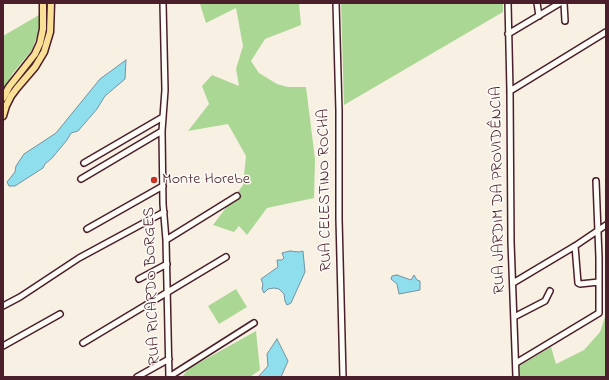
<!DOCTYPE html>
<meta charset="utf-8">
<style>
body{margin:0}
#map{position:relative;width:609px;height:380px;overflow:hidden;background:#f9f0e4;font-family:"Indie Flower",sans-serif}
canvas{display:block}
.frame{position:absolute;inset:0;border:4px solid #4a1f2b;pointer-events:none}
</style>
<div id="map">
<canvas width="609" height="380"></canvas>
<div class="frame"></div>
</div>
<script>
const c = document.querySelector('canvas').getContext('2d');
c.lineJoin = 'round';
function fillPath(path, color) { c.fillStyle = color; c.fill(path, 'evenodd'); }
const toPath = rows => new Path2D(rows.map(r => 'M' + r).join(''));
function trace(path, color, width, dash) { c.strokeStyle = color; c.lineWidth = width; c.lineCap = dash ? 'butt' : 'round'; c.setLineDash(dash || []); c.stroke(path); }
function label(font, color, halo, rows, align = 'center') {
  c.font = font + ' "Indie Flower",sans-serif'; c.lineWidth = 3; c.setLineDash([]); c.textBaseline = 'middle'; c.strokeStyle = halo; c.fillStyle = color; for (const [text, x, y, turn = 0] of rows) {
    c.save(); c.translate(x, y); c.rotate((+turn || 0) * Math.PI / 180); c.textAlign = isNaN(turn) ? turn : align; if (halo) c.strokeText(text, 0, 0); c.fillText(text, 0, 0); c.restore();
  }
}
fillPath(toPath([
 [201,3,299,3,301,25,265,39,251,61,259,73,277,84,288,87,306,87,315,159,314,198,267,208,247,235,239,226,234,232,213,225,243,185,246,156,228,124,188,131,209,104,202,86,212,75,239,86,236,69,243,46,236,8,206,23,200,4],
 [341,3,503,3,503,12,344,105],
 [39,15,39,30,32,50,13,73,3,90,3,36],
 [236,289,247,307,219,324,208,306],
 [606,314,606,377,520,377,519,366,551,347,556,364,584,350,600,332],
 [256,331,260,370,250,377,182,377,188,369]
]), '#abd795');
const water = toPath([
 [126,60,125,79,105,96,97,109,78,131,71,133,67,140,52,158,45,164,43,168,15,186,9,186,7,182,15,172,16,166,24,154,56,133,100,79,126,60],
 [290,251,299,252,303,251,305,272,291,303,287,305,285,301,284,294,279,289,274,288,268,289,264,293,262,289,263,284,261,279,278,267,277,260,282,260,284,258,282,253,290,251],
 [397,275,411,280,414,275,417,280,420,281,420,290,399,294,397,284,391,279,392,276,397,275],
 [277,339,288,361,281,377,258,377,268,366,267,354,277,339]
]);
fillPath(water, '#8fdeed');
trace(water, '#73929f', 1);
const minor = toPath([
 [163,3,165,90,162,131,163,204,166,240,169,377],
 [336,3,339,111,339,219,343,377],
 [508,3,510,91,511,242,516,377],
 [537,3,539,16],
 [564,3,565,21],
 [508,34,560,3],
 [510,91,606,32],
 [84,163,163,117],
 [81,179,162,131],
 [87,229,163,186],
 [166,240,237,196],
 [575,246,578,283,580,284,599,282],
 [139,279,167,264],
 [513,283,575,246,606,225],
 [3,306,20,297,79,258,164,212],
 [514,317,545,301,550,291],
 [83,343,226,257],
 [3,346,60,314],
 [516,363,599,313,599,258,596,181],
 [137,377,169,359],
 [169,377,254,323]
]);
const major = toPath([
 [3,98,9,87,35,54,40,43,43,29,43,3],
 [3,116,6,106,11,96,17,88,35,67,44,52,50,32,51,3]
]);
trace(minor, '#4a1f2b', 8);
trace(major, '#4a1f2b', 9);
trace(minor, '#fdfcf7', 5);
trace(major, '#fadf96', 6);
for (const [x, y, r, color] of [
 [154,180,4,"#c8321e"]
]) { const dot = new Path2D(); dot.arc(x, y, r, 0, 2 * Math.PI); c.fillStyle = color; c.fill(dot); trace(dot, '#fdfcf7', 1.5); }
label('16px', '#4a1f2b', '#fdfcf7', [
 ["Monte Horebe",162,180]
], 'left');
label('16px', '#4a1f2b', '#fdfcf7', [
 ["RUA CELESTINO ROCHA",326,190,-91],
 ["RUA JARDIM DA PROVIDÊNCIA",499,190,-91],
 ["RUA RICARDO BORGES",153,286,-92]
]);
</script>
